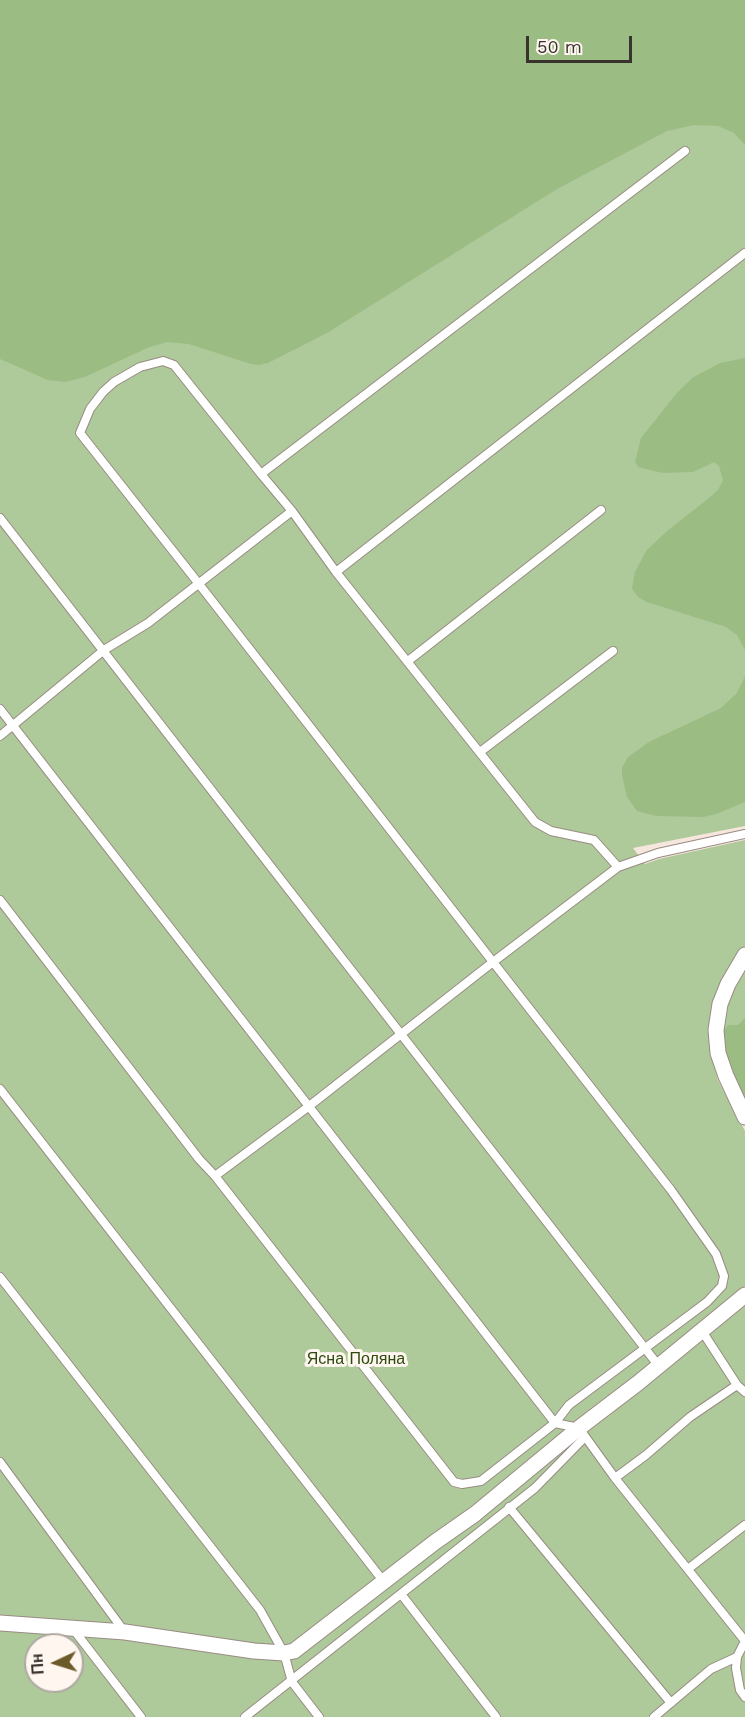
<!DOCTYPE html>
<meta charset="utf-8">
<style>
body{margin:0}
#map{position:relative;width:745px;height:1717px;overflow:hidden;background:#f6e7de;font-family:"Work Sans",sans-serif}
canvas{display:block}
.north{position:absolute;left:24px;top:1633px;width:60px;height:60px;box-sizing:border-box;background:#fff6f0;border:2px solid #afa8a3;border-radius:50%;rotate:266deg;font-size:16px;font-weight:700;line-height:24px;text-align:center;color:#38332f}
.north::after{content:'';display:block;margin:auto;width:21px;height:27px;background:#6c5a28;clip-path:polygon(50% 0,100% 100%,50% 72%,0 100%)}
.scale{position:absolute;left:526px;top:36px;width:106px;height:27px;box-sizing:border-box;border:3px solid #38332f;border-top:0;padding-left:8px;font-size:18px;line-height:21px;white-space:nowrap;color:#38332f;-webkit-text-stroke:4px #fff6f0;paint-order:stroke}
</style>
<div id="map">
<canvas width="745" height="1717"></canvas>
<div class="north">Пн</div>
<div class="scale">50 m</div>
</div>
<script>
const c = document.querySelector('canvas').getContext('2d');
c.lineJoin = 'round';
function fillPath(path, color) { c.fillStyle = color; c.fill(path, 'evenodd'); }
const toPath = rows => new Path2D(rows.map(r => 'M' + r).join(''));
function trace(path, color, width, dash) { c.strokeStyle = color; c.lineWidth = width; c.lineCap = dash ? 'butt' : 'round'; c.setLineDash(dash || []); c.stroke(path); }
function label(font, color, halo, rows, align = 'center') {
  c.font = font + ' "Work Sans",sans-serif'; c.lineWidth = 6; c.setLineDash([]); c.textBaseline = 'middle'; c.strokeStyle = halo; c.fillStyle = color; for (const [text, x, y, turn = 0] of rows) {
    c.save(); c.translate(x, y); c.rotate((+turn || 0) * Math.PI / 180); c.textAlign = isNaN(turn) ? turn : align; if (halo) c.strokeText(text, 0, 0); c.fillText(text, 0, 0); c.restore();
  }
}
fillPath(toPath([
 [0,0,745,0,745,826,633,848,645,864,659,859,745,840,745,950,739,957,712,1055,718,1080,745,1131,745,1717,0,1717],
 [36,1645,72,1645,72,1681,36,1681],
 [745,967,745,1103,721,1031,732,987]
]), '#aec99a');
fillPath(toPath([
 [0,0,745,0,745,145,734,133,718,126,694,125,667,131,557,189,327,333,268,363,259,365,251,364,189,344,167,342,147,348,85,377,65,382,48,380,0,359],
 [745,358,745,650,737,635,726,627,647,602,638,597,632,589,635,572,646,551,667,531,709,498,718,490,723,480,719,466,714,462,693,472,663,473,638,467,635,462,641,438,676,394,692,378,720,363],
 [745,676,745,802,716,814,703,817,656,816,637,811,627,797,622,775,622,768,628,757,649,742,721,708,737,693],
 [745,1018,745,1098,735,1082,726,1058,722,1033,728,1025,738,1025]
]), '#9bbc83');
const service = toPath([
 [261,474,685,151],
 [0,518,658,1365],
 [336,572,745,253],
 [408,661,601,510],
 [0,709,555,1423,579,1428,615,1478,745,1641,737,1657,736,1668,740,1690,745,1697],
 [0,736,104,650,148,623,292,511],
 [480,752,613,651],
 [618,867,658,853,745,834],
 [0,900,199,1159,215,1176,454,1482,462,1484,481,1481,555,1423,569,1405,707,1302,722,1286,724,1276,716,1254,671,1190,493,962,199,584,80,433,90,409,103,392,114,382,140,367,163,361,174,365,261,474,292,511,336,572,535,822,551,831,594,840,618,867,493,962,308,1107,215,1176],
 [0,1089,384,1582],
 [0,1277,260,1610,284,1653,292,1682,319,1717],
 [702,1331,737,1385,745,1392],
 [0,1462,124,1631],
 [615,1478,646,1455,690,1417,737,1385],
 [509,1507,671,1703],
 [688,1569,745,1525],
 [401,1594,496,1717],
 [73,1629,141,1717],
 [245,1717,535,1488,585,1437],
 [654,1717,711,1669,737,1657]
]);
const minor = toPath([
 [745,955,728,984,720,1004,716,1030,718,1053,726,1076,745,1117],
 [0,1623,125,1632,254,1651,284,1653,294,1651,435,1542,475,1514,579,1428,638,1383,745,1295]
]);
trace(service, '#998b83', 10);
trace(minor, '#998b83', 17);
trace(service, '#fff', 8);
trace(minor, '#fff', 15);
label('16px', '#2c4a0e', '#fff6f0', [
 ["Ясна Поляна",356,1359]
]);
</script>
